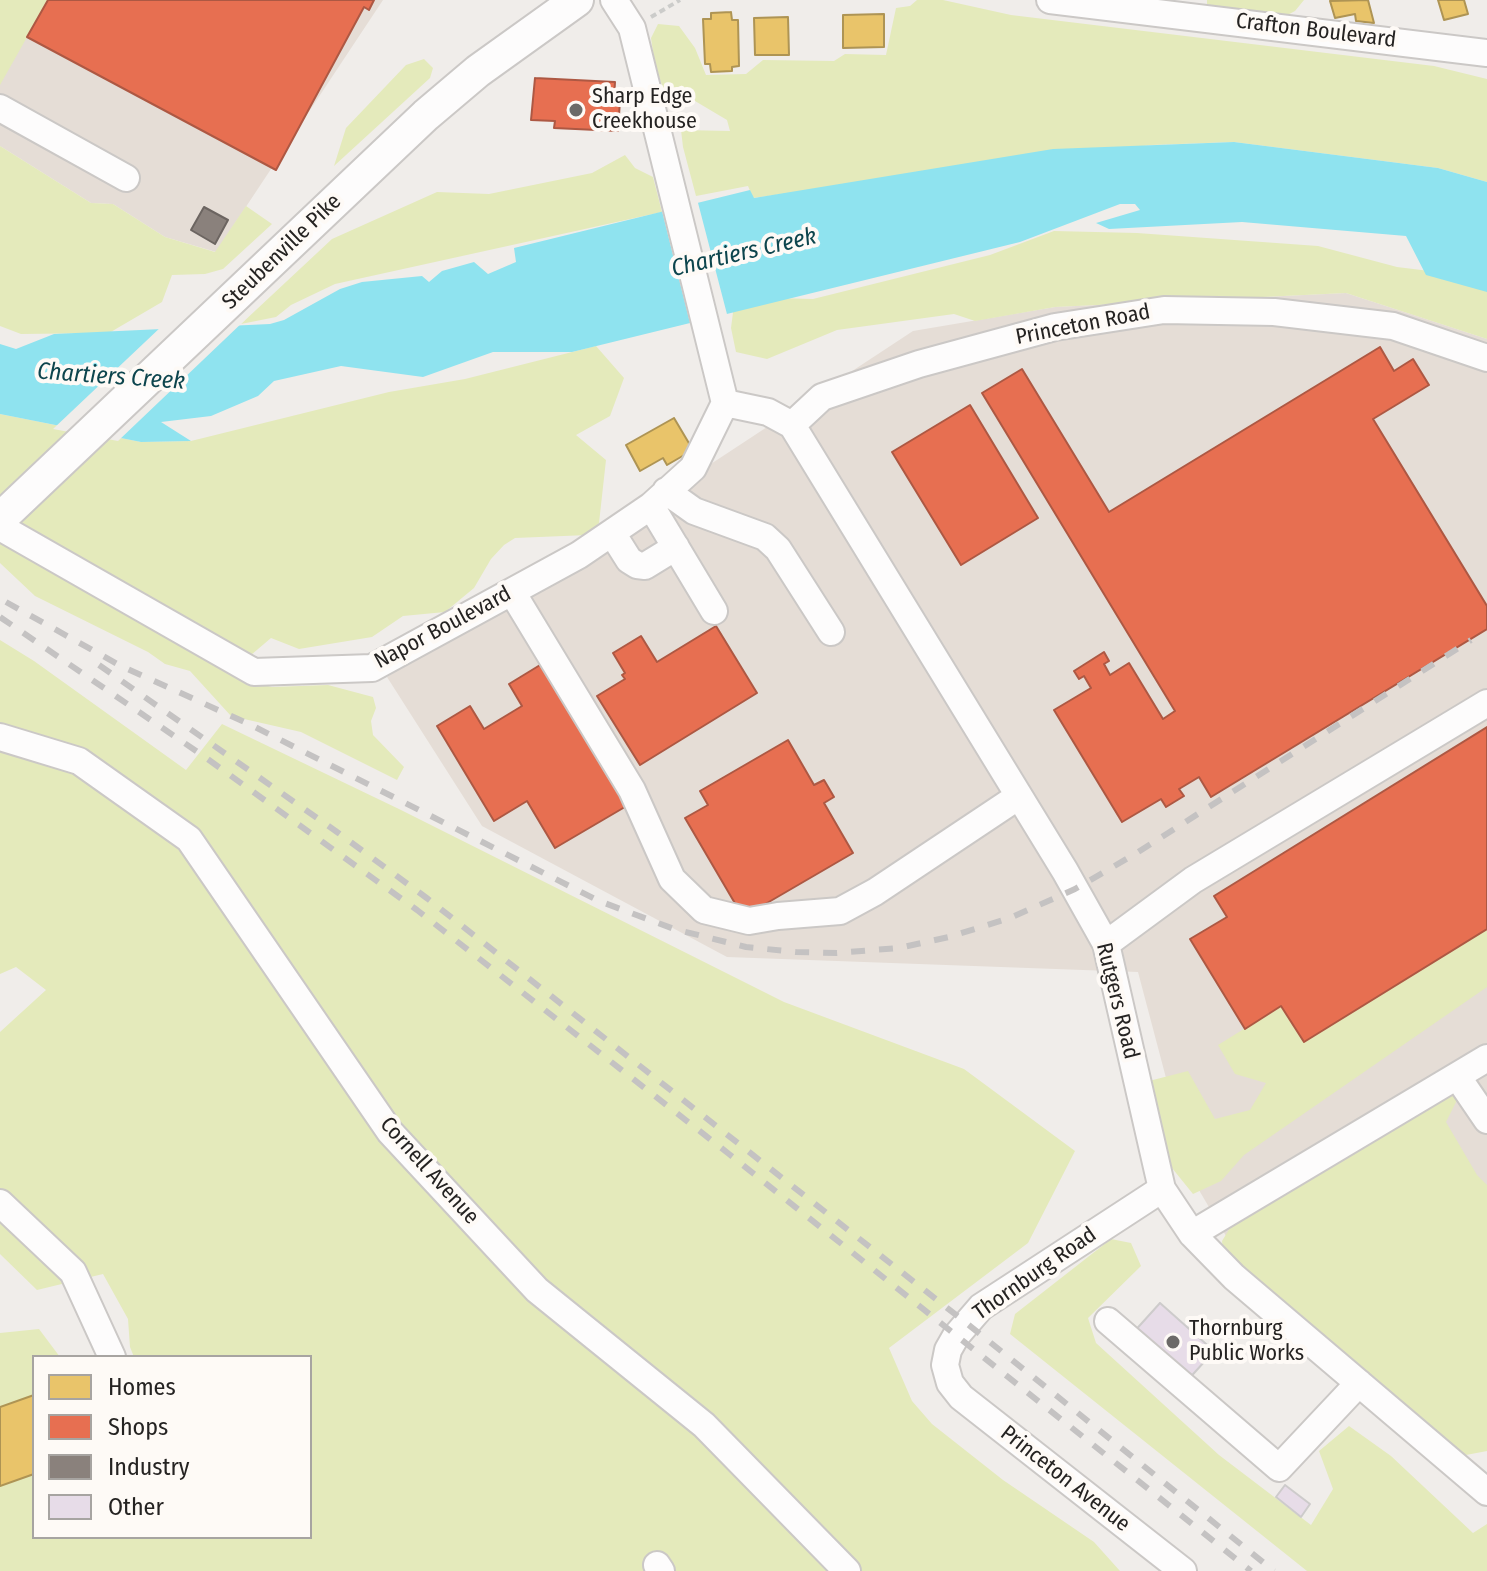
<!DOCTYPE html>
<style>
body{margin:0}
#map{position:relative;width:1487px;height:1571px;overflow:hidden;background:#f0edea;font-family:"Fira Sans Condensed",sans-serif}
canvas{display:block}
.legend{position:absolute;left:32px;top:1355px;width:280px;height:184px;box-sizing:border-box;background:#fefaf6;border:2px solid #a7a4a1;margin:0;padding:10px 14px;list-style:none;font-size:24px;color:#252322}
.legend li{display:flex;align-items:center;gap:16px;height:40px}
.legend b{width:40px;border:2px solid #a7a4a1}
</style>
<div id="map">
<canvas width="1487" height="1571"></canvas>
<ul class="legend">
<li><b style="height:22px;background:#e9c46a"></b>Homes</li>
<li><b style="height:22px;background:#e76f51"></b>Shops</li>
<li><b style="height:22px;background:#8a817c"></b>Industry</li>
<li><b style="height:22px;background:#e7dce8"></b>Other</li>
</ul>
</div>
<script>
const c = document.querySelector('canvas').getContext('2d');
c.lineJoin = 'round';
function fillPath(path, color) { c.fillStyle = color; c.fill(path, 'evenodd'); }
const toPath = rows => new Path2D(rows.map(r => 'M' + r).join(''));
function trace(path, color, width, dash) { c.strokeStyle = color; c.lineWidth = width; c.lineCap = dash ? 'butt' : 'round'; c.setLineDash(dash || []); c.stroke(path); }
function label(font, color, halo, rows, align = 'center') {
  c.font = font + ' "Fira Sans Condensed",sans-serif'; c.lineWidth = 8; c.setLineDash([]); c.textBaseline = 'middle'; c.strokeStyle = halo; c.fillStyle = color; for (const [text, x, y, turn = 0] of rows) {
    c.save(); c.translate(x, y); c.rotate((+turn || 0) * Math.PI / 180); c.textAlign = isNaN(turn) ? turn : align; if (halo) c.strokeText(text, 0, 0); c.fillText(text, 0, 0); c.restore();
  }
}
fillPath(toPath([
 [0,0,383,0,216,252,165,237,113,204,91,203,0,146],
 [1346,293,1487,339,1487,1214,1229,1241,1193,1180,1138,972,727,957,482,826,387,677,913,331,1055,307]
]), '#e5ddd6');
fillPath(toPath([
 [0,0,48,0,0,85],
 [917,0,943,0,1011,15,1434,66,1487,79,1487,182,1438,168,1234,142,1151,145,753,198,748,186,696,196,683,147,681,130,730,131,727,120,695,101,669,104,655,66,651,38,658,24,679,26,695,48,706,75,746,74,763,60,834,61,845,54,886,55,896,8,910,6],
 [1207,0,1304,0,1295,11,1259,30,1207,10],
 [424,59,433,68,430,78,334,166,346,128,406,65],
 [0,146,91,203,113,204,165,237,215,252,246,206,272,224,223,269,205,274,172,275,162,302,109,333,21,334,0,326],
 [625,155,635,168,653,177,662,212,335,284,291,305,276,317,241,324,332,239,437,192,489,194,592,173],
 [1054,231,1137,233,1318,246,1397,267,1462,275,1487,283,1487,339,1346,293,1055,307,975,321,954,314,837,330,767,359,736,352,731,328,735,297,813,299,990,255],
 [596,346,624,378,610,416,576,435,606,460,599,523,588,535,515,538,504,545,491,559,474,588,445,612,403,616,372,637,299,649,271,638,251,655,244,665,254,682,272,687,328,685,373,697,376,708,371,721,373,735,404,767,397,780,301,732,231,716,190,671,165,664,148,652,35,596,0,563,0,414,141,442,191,441,389,392,465,379],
 [0,640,34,661,186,770,222,724,401,810,784,1002,964,1069,1075,1151,1028,1243,889,1348,912,1401,932,1424,1003,1480,1094,1542,1120,1571,0,1571,0,1333,39,1329,60,1357,34,1357,34,1537,310,1537,310,1357,134,1357,130,1347,128,1319,103,1274,37,1290,0,1254,0,1032,46,990,16,967,0,974],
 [1487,928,1487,987,1244,1155,1221,1181,1193,1194,1172,1168,1149,1081,1188,1071,1215,1119,1250,1110,1266,1083,1235,1074,1218,1045,1281,1006,1304,1042],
 [1450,1094,1457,1100,1446,1122,1477,1175,1487,1185,1487,1451,1466,1455,1445,1445,1223,1251,1222,1241,1233,1223],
 [1111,1239,1131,1243,1141,1266,1088,1318,1096,1343,1219,1455,1311,1525,1333,1489,1319,1451,1349,1426,1391,1456,1473,1533,1487,1524,1487,1571,1307,1571,1010,1334,1015,1314]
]), '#e4eabb');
fillPath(toPath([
 [1234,142,1438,168,1487,182,1487,292,1426,275,1406,236,1242,222,1109,229,1096,223,1140,210,1135,204,1120,204,1020,242,572,352,493,352,423,377,341,366,274,381,258,396,211,416,161,422,191,441,141,442,0,414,0,344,16,349,54,334,270,324,284,320,340,289,362,282,422,276,429,282,442,271,474,262,488,274,516,262,514,248,750,190,754,198,1053,149]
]), '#8fe3ef');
fillPath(toPath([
 [697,199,728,318,691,327,661,207],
 [245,320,118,441,53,429,163,325]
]), '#f0edea');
const homes = toPath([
 [1368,0,1374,23,1356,21,1355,14,1335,18,1330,1,1368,0],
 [1438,0,1464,0,1468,14,1444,20,1438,0],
 [731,12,732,20,738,20,739,66,732,67,732,71,711,72,710,64,705,64,703,19,711,19,711,13,731,12],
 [884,14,884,47,843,48,843,15,884,14],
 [788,17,789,55,755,55,754,18,788,17],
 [674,418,693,450,667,465,663,458,640,471,626,445,674,418],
 [34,1395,34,1474,0,1486,0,1407,34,1395]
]);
fillPath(homes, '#e9c46a');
trace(homes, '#ae9454', 2);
const shops = toPath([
 [48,0,374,0,369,10,364,7,276,170,27,37,48,0],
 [535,78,615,82,614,100,620,100,618,131,554,128,555,121,531,120,535,78],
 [1380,347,1394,371,1413,359,1429,385,1373,419,1487,606,1487,629,1211,797,1199,777,1179,789,1184,796,1166,807,1161,799,1122,822,1054,710,1091,688,1084,676,1079,679,1074,671,1104,652,1109,661,1104,664,1110,675,1129,663,1163,719,1175,711,982,393,1022,369,1109,512,1380,347],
 [970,405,1038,518,961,565,892,452,970,405],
 [716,626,757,693,640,765,597,696,625,679,622,675,625,673,613,653,641,636,657,662,716,626],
 [545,662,630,804,555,848,527,801,494,821,437,726,470,706,484,729,522,706,509,684,545,662],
 [1487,727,1487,929,1304,1042,1281,1006,1245,1029,1190,939,1227,917,1214,896,1487,727],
 [788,740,814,785,824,780,834,797,824,803,853,853,743,917,685,818,708,805,700,791,788,740]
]);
fillPath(shops, '#e76f51');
trace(shops, '#ad5843', 2);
const industry = toPath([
 [204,207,228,220,215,244,191,230,204,207]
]);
fillPath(industry, '#8a817c');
trace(industry, '#6c6561', 2);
const building = toPath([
 [1160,1303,1214,1351,1186,1382,1132,1334,1160,1303],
 [1285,1485,1310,1504,1301,1517,1276,1497,1285,1485]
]);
fillPath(building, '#e7dce8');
trace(building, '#cdcbcb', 2);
const minor = toPath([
 [1050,0,1487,53],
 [0,108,126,178],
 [725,403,768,412,792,425,1065,871,1106,944,1162,1189,1192,1234,1234,1277,1487,1492],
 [792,425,822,397,919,364,1055,327,1164,310,1274,312,1393,326,1487,358],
 [666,491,694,511,765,537,778,549,831,632],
 [651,506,714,611],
 [0,527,254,672,372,668,579,555,651,506,693,468,725,403,632,28,614,0],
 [612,533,629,560,637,565,645,566,676,547],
 [512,592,632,790,672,879,704,910,749,921,778,916,840,911,875,892,1019,796],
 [0,737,79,761,189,839,390,1132,537,1290,704,1425,847,1571],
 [1106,944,1193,880,1487,703],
 [1457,1076,1487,1120],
 [1162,1189,981,1307,956,1336,948,1350,945,1365,950,1383,961,1397,1183,1571],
 [0,1203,73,1272,112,1357],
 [1192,1234,1487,1058],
 [1108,1321,1279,1468,1359,1383],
 [657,1565,661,1571]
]);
const major = toPath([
 [0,519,426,115,478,71,577,0]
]);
trace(minor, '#cbc8c6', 30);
trace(major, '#cbc8c6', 36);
trace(toPath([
 [651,17,680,0]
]), '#ccccca', 4, [6, 4]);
trace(minor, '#fdfcfc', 26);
trace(major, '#fdfcfc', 32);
trace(toPath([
 [6,602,121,666,249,724,599,901,674,929,746,947,796,952,837,953,899,948,949,937,1010,918,1075,889,1135,854,1471,640],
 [0,617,202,755,417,910,729,1154,1251,1571],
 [99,665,337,832,428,899,965,1322,1274,1571]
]), '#c4c2c2', 6, [14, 14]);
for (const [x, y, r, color] of [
 [576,110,8,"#6c6a68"],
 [1173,1342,8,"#6c6a68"]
]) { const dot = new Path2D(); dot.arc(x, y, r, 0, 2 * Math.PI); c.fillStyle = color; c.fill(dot); trace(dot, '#fefaf6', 3); }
label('22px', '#252322', '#fefaf6', [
 ["Crafton Boulevard",1316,31,7],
 ["Steubenville Pike",282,252,-44],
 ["Princeton Road",1083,325,-11],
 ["Napor Boulevard",443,628,-28],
 ["Rutgers Road",1117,1001,76],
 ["Cornell Avenue",429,1171,48],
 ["Thornburg Road",1035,1274,-35],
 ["Princeton Avenue",1065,1479,38]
]);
label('22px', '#252322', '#fefaf6', [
 ["Sharp Edge",592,97],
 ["Creekhouse",592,122],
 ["Thornburg",1189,1329],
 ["Public Works",1189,1354]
], 'left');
label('italic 24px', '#0d454d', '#fefaf6', [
 ["Chartiers Creek",744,253,-13],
 ["Chartiers Creek",111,377,4]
]);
</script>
